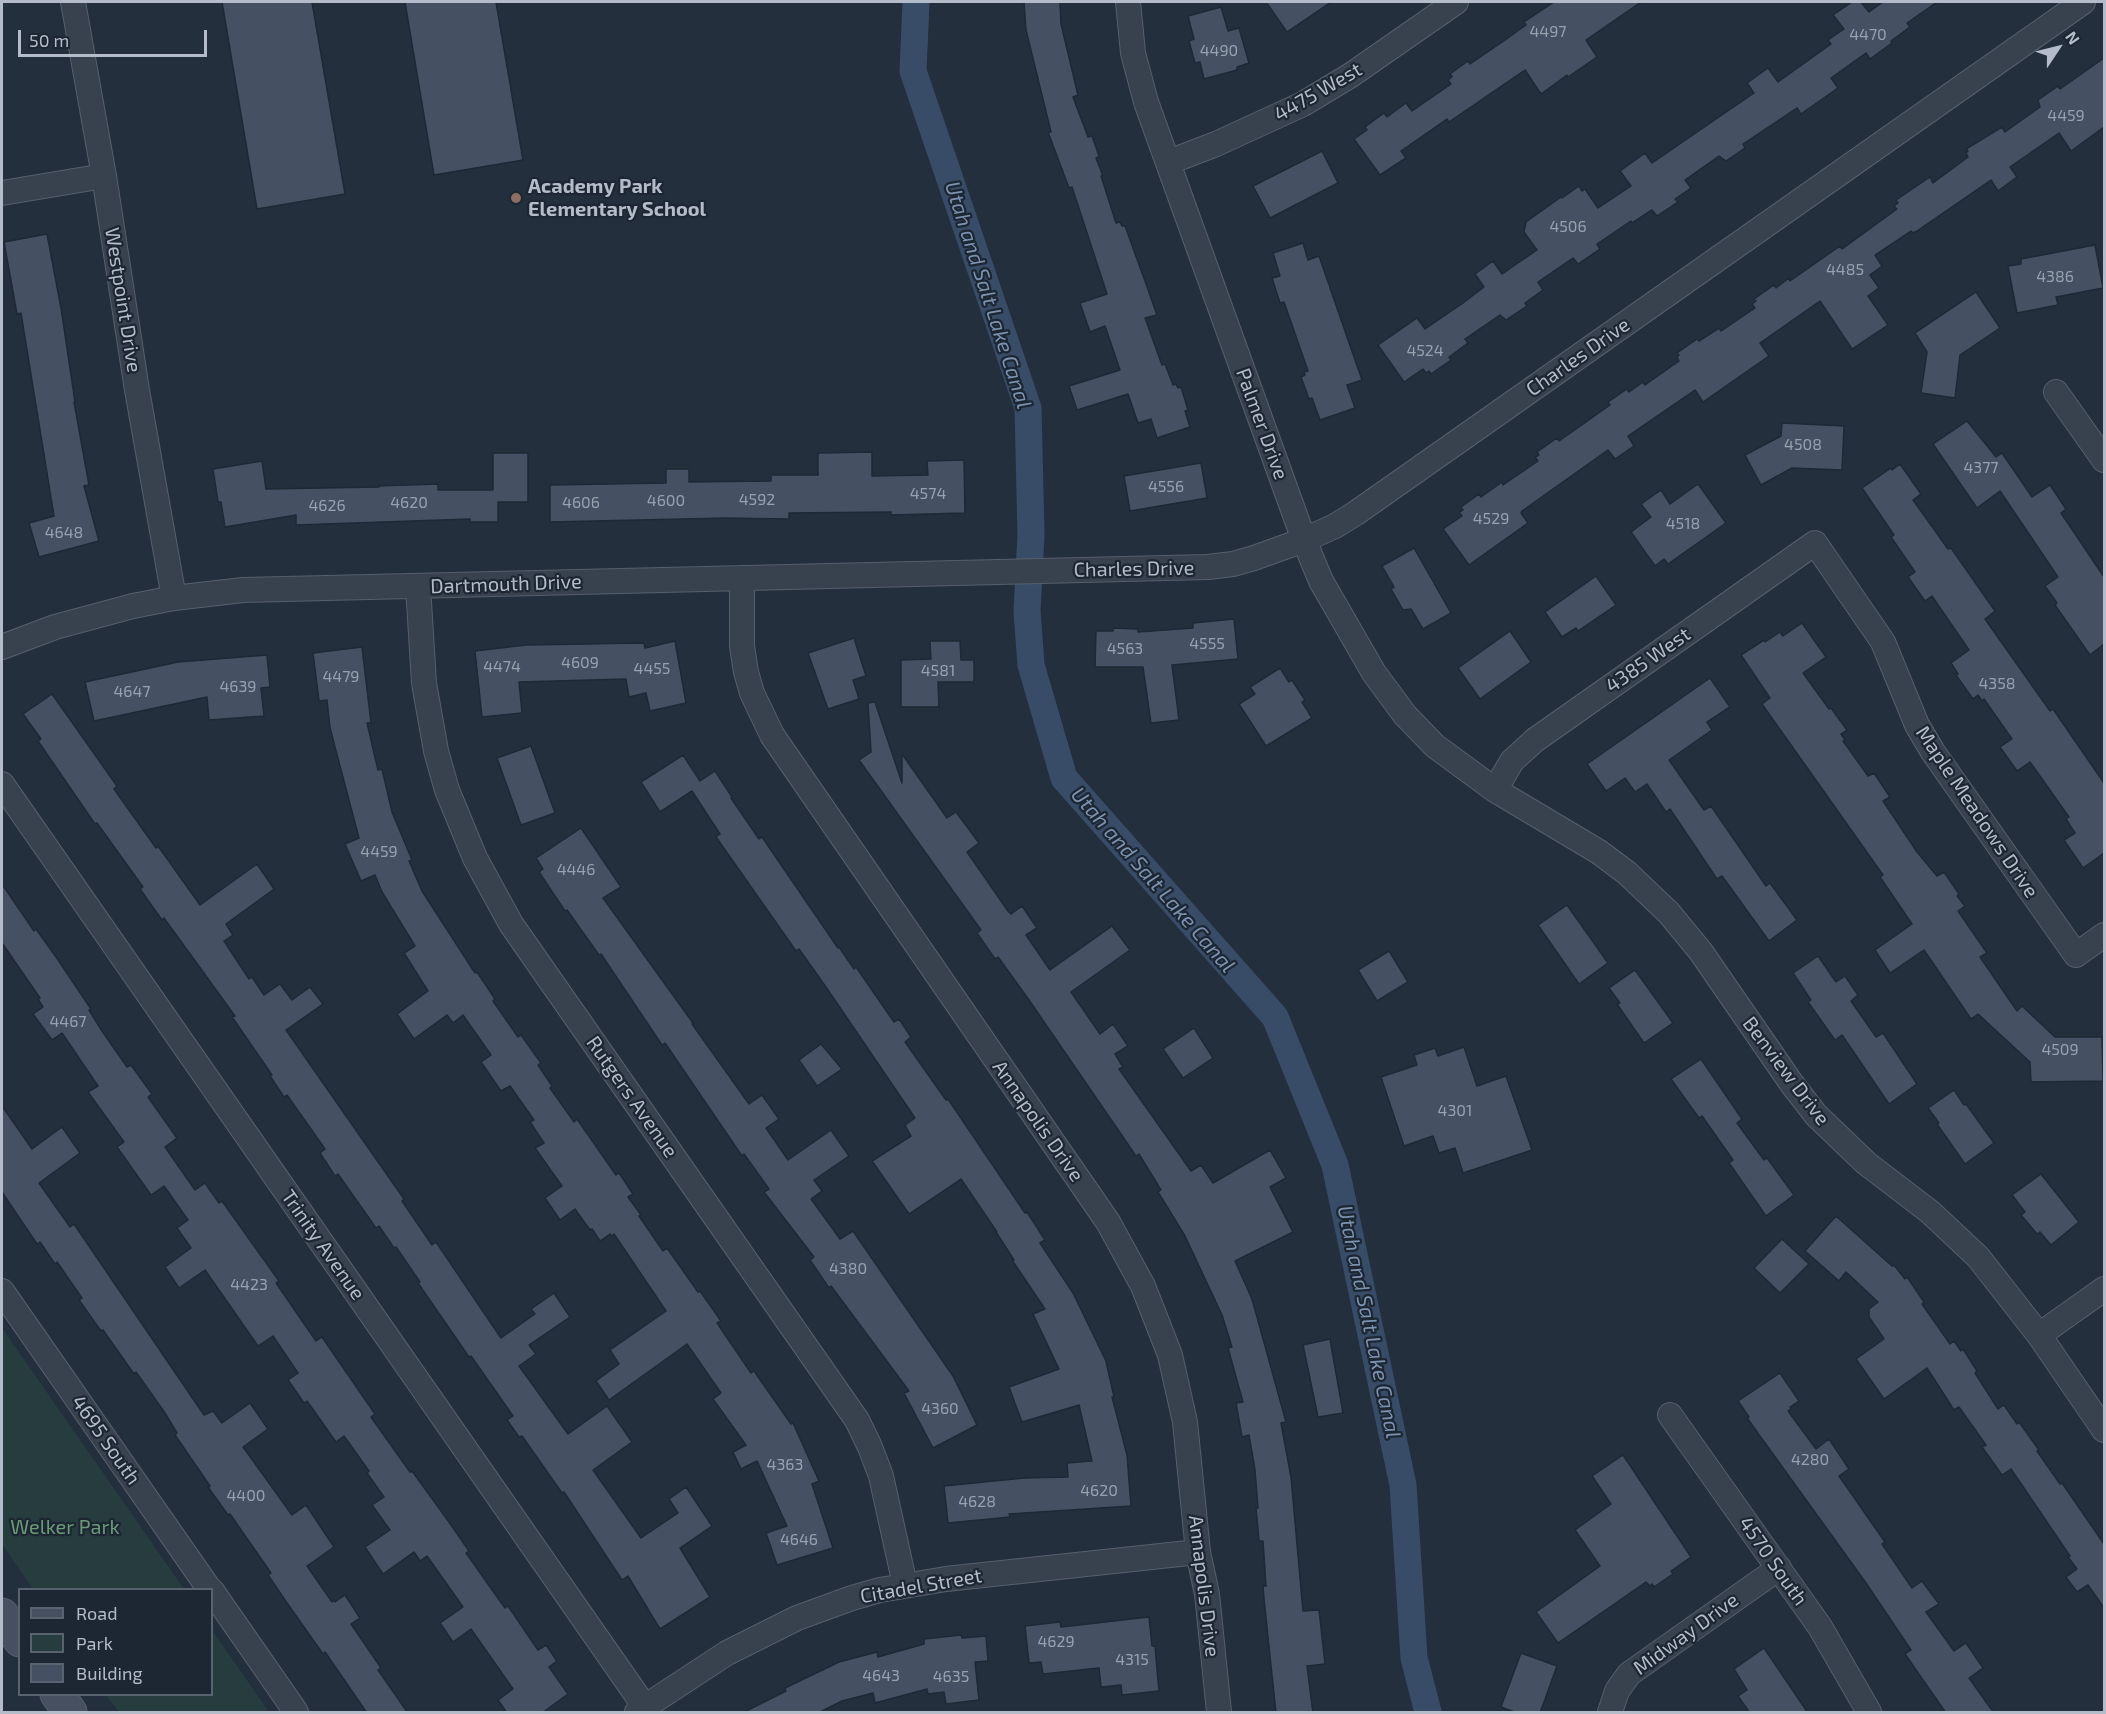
<!DOCTYPE html>
<style>
body{margin:0}
#map{position:relative;width:2106px;height:1714px;overflow:hidden;background:#242f3e;font-family:"Exo 2",sans-serif}
canvas{display:block}
.frame{position:absolute;inset:0;border:3px solid #b4bcc9;pointer-events:none}
.legend{position:absolute;left:18px;top:1588px;width:195px;height:108px;box-sizing:border-box;background:#1d2633;border:2px solid #59626f;margin:0;padding:8px 10px;list-style:none;font-size:18px;color:#b4bcc9}
.legend li{display:flex;align-items:center;gap:12px;height:30px}
.legend b{width:30px;border:2px solid #59626f}
.north{position:absolute;left:2028px;top:18px;width:60px;height:60px;-webkit-text-stroke:4px #1d2633;paint-order:stroke;rotate:55deg;font-size:16px;font-weight:700;line-height:24px;text-align:center;color:#b4bcc9}
.north::after{content:'';display:block;margin:auto;width:21px;height:27px;background:#b4bcc9;clip-path:polygon(50% 0,100% 100%,50% 72%,0 100%)}
.scale{position:absolute;left:18px;top:30px;width:189px;height:27px;box-sizing:border-box;border:3px solid #b4bcc9;border-top:0;padding-left:8px;font-size:18px;line-height:21px;white-space:nowrap;color:#b4bcc9;-webkit-text-stroke:4px #1d2633;paint-order:stroke}
</style>
<div id="map">
<canvas width="2106" height="1714"></canvas>
<div class="frame"></div>
<ul class="legend">
<li><b style="height:8px;background:#465061"></b>Road</li>
<li><b style="height:16px;background:#263c3f"></b>Park</li>
<li><b style="height:16px;background:#455162"></b>Building</li>
</ul>
<div class="north">N</div>
<div class="scale">50 m</div>
</div>
<script>
const c = document.querySelector('canvas').getContext('2d');
c.lineJoin = 'round';
function fillPath(path, color) { c.fillStyle = color; c.fill(path, 'evenodd'); }
const toPath = rows => new Path2D(rows.map(r => 'M' + r).join(''));
function trace(path, color, width, dash) { c.strokeStyle = color; c.lineWidth = width; c.lineCap = dash ? 'butt' : 'round'; c.setLineDash(dash || []); c.stroke(path); }
function label(font, color, halo, rows, align = 'center') {
  c.font = font + ' "Exo 2",sans-serif'; c.lineWidth = 4.5; c.setLineDash([]); c.textBaseline = 'middle'; c.strokeStyle = halo; c.fillStyle = color; for (const [text, x, y, turn = 0] of rows) {
    c.save(); c.translate(x, y); c.rotate((+turn || 0) * Math.PI / 180); c.textAlign = isNaN(turn) ? turn : align; if (halo) c.strokeText(text, 0, 0); c.fillText(text, 0, 0); c.restore();
  }
}
fillPath(toPath([
 [2,1328,184,1589,33,1589,2,1544],
 [212,1630,269,1712,119,1712,106,1695,212,1694]
]), '#263c3f');
trace(toPath([
 [916,2,913,71,1028,408,1031,535,1027,611,1031,665,1064,778,1275,1017,1335,1165,1403,1485,1414,1658,1428,1712]
]), '#394c67', 27);
const building = toPath([
 [222,2,312,2,345,194,257,209,222,2],
 [405,2,496,2,523,160,434,175,405,2],
 [1024,2,1060,2,1061,24,1078,95,1073,97,1088,137,1092,136,1099,156,1096,158,1103,176,1101,176,1116,223,1120,222,1122,226,1125,226,1145,281,1157,315,1145,318,1162,365,1165,364,1173,385,1176,384,1178,388,1181,387,1188,410,1185,411,1190,427,1157,438,1151,419,1138,423,1128,394,1077,410,1069,386,1120,370,1105,326,1090,332,1080,303,1107,294,1072,187,1069,188,1048,132,1051,132,1026,30,1024,2],
 [1266,2,1331,2,1287,32,1266,2],
 [1554,2,1641,2,1586,40,1597,57,1568,77,1567,75,1541,94,1525,70,1449,122,1447,119,1401,151,1406,158,1380,175,1354,139,1367,130,1365,127,1384,113,1387,117,1406,103,1412,111,1451,84,1448,80,1452,77,1450,74,1468,61,1470,64,1505,40,1526,25,1524,22,1554,2],
 [1852,2,1861,2,1869,12,1883,2,1937,2,1907,23,1910,27,1891,41,1892,43,1870,59,1866,53,1831,78,1838,88,1801,114,1797,108,1743,144,1745,148,1726,161,1719,156,1685,180,1691,188,1675,199,1678,202,1657,216,1652,210,1632,223,1631,221,1597,244,1600,249,1578,264,1573,258,1538,282,1543,290,1525,303,1527,306,1506,320,1500,315,1465,339,1468,343,1449,357,1451,360,1431,374,1429,371,1426,373,1423,369,1404,382,1378,345,1417,318,1425,329,1463,303,1484,287,1475,274,1493,261,1502,274,1537,250,1524,232,1526,222,1561,197,1562,198,1579,186,1582,191,1585,189,1598,208,1631,186,1620,171,1645,153,1652,163,1754,93,1747,83,1768,68,1778,82,1831,44,1828,40,1844,29,1833,15,1852,2],
 [1221,7,1228,31,1239,28,1249,63,1237,67,1237,70,1204,79,1200,62,1195,63,1189,41,1194,39,1188,16,1221,7],
 [2104,58,2104,127,2071,151,2059,133,2010,167,2017,177,1998,191,1991,180,1917,231,1913,233,1911,231,1875,255,1882,266,1870,275,1879,288,1868,296,1888,325,1852,349,1820,301,1760,343,1769,356,1703,402,1695,390,1628,436,1634,446,1615,459,1608,450,1522,511,1521,513,1528,523,1469,565,1443,529,1462,516,1459,512,1463,510,1461,507,1479,494,1481,497,1502,482,1503,485,1538,461,1535,457,1539,455,1537,452,1557,438,1559,441,1610,405,1608,402,1627,389,1629,392,1643,382,1645,385,1679,361,1677,357,1679,355,1677,353,1697,339,1699,341,1719,328,1721,331,1755,308,1752,304,1756,301,1754,299,1774,285,1776,288,1789,278,1790,281,1840,246,1842,249,1897,209,1894,206,1898,203,1896,200,1930,177,1933,183,1968,157,1966,153,1968,151,1966,149,2002,127,2005,132,2040,107,2038,100,2058,86,2060,89,2104,58],
 [1322,151,1338,183,1270,218,1253,186,1322,151],
 [47,234,61,308,75,402,74,402,89,485,84,486,99,541,39,557,29,523,54,516,21,313,17,314,4,242,47,234],
 [1303,243,1308,260,1319,256,1362,380,1347,385,1355,408,1320,420,1312,398,1309,399,1301,377,1305,375,1304,372,1308,371,1284,302,1280,303,1272,278,1280,276,1273,253,1303,243],
 [2095,245,2103,288,2056,297,2058,305,2017,313,2008,266,2021,264,2021,259,2095,245],
 [1976,292,2000,328,1960,355,1955,398,1921,393,1927,352,1915,333,1976,292],
 [1967,421,1996,457,2002,453,2032,497,2050,485,2066,509,2061,513,2104,577,2104,644,2090,655,2055,605,2057,603,2045,586,2058,577,2000,491,1977,508,1933,444,1967,421],
 [1782,423,1844,426,1842,470,1792,468,1761,485,1745,455,1781,436,1782,423],
 [872,452,872,476,928,475,927,461,964,460,965,513,891,515,891,512,789,513,789,519,726,518,550,522,550,485,666,483,666,469,689,469,689,482,771,481,771,475,818,475,818,453,872,452],
 [493,453,528,453,528,502,498,502,498,522,470,522,470,519,296,525,296,515,225,527,221,502,218,502,213,469,262,461,266,489,379,487,378,486,438,484,438,490,493,490,493,453],
 [1201,463,1207,498,1130,511,1124,476,1201,463],
 [1900,464,1921,494,1913,500,1948,549,1951,548,1995,611,1985,619,2050,711,2053,709,2104,783,2104,853,2083,868,2064,840,2075,833,2066,819,2069,817,2030,762,2017,771,2000,747,2012,739,1984,699,1982,701,1978,695,1973,699,1956,675,1958,674,1951,663,1969,650,1932,596,1925,601,1908,577,1915,572,1891,537,1894,535,1862,488,1891,468,1892,470,1900,464],
 [1698,484,1726,523,1668,564,1664,559,1655,566,1631,532,1651,517,1641,504,1661,490,1670,504,1698,484],
 [1414,548,1451,613,1423,629,1411,609,1403,610,1391,589,1394,587,1382,566,1414,548],
 [1596,576,1616,605,1578,631,1576,628,1562,637,1545,612,1596,576],
 [1234,619,1238,659,1172,665,1179,720,1151,723,1143,667,1095,667,1096,631,1113,631,1113,628,1138,629,1138,632,1193,628,1193,623,1234,619],
 [1802,623,1826,657,1803,673,1829,709,1831,708,1847,730,1841,734,1845,740,1843,741,1868,776,1874,773,1890,797,1883,801,1917,852,1937,876,1944,872,1959,894,1957,896,1965,906,1958,911,1987,953,1980,957,2017,1011,2022,1006,2055,1037,2102,1037,2103,1081,2031,1082,2030,1062,1978,1014,1971,1019,1924,950,1890,973,1875,950,1912,924,1880,877,1883,875,1762,704,1770,698,1741,655,1764,640,1765,642,1780,632,1783,636,1802,623],
 [1510,631,1531,662,1480,699,1458,668,1510,631],
 [854,638,866,676,853,680,859,699,828,709,808,653,854,638],
 [675,641,686,703,650,711,646,693,629,697,626,679,519,682,522,713,482,717,475,651,526,645,644,643,645,648,675,641],
 [930,641,960,641,961,660,974,660,974,682,938,682,939,707,901,707,901,660,931,659,930,641],
 [362,647,371,723,367,723,378,770,382,769,392,812,412,860,409,861,422,891,475,973,477,972,495,999,493,1001,518,1037,521,1035,541,1063,538,1065,552,1086,550,1088,574,1122,577,1119,616,1175,619,1173,633,1194,628,1197,641,1215,639,1216,663,1251,667,1248,698,1292,700,1291,721,1321,717,1323,751,1373,754,1371,791,1424,793,1423,819,1481,812,1484,833,1548,777,1565,766,1533,787,1526,757,1461,741,1469,733,1452,746,1445,713,1399,721,1393,687,1344,609,1400,596,1381,619,1364,610,1350,666,1311,614,1234,612,1236,610,1234,600,1241,592,1229,590,1230,575,1209,560,1220,545,1198,562,1186,535,1148,544,1143,530,1122,534,1120,510,1086,501,1091,481,1062,491,1055,463,1015,453,1023,447,1015,414,1039,397,1014,428,991,404,953,415,946,382,892,375,875,361,881,345,844,359,838,330,728,327,700,319,701,313,653,362,647],
 [267,655,270,687,261,688,264,716,209,720,207,697,94,721,85,682,178,662,267,655],
 [1280,668,1289,682,1292,680,1305,700,1302,702,1312,718,1266,746,1239,704,1255,694,1250,687,1280,668],
 [1710,678,1730,707,1707,722,1712,730,1669,760,1704,810,1711,806,1766,886,1770,883,1797,920,1769,941,1722,876,1717,879,1670,809,1666,812,1647,784,1635,792,1625,778,1606,791,1587,764,1710,678],
 [52,694,117,786,114,789,156,848,158,846,200,905,257,864,274,889,226,924,233,935,224,941,249,979,252,977,264,995,280,984,292,1000,310,987,323,1004,286,1030,404,1199,402,1201,432,1245,436,1242,501,1338,535,1314,531,1309,554,1293,570,1317,529,1345,536,1354,519,1366,568,1434,607,1406,632,1442,593,1470,641,1538,678,1513,669,1499,686,1487,712,1526,680,1548,710,1597,660,1629,628,1576,622,1580,564,1492,562,1493,522,1436,519,1437,507,1420,513,1416,471,1356,469,1357,418,1283,420,1282,396,1247,394,1248,379,1226,376,1228,338,1174,335,1176,320,1153,325,1149,287,1095,284,1097,270,1076,272,1075,232,1017,235,1016,164,918,162,920,140,889,143,887,97,823,95,824,38,741,41,739,23,714,52,694],
 [875,702,902,783,902,754,947,818,956,812,979,843,967,852,1008,911,1011,914,1022,906,1037,928,1026,935,1050,970,1112,926,1130,950,1071,992,1100,1034,1113,1024,1128,1046,1115,1054,1123,1067,1119,1069,1191,1171,1201,1165,1213,1183,1270,1150,1286,1178,1270,1187,1293,1232,1235,1261,1252,1299,1286,1422,1281,1423,1291,1477,1303,1611,1319,1610,1325,1664,1307,1666,1313,1713,1276,1713,1264,1599,1263,1586,1266,1586,1263,1541,1259,1541,1256,1508,1258,1508,1255,1470,1249,1435,1242,1437,1236,1403,1243,1402,1228,1348,1232,1347,1222,1315,1185,1236,1158,1192,1161,1190,1139,1154,1136,1156,1029,1000,998,957,995,959,977,933,981,930,859,760,871,752,868,703,875,702],
 [531,746,555,813,521,825,497,758,531,746],
 [683,755,700,781,715,771,732,797,731,798,759,839,762,837,838,948,839,947,854,969,856,967,894,1022,899,1019,911,1037,905,1042,946,1100,948,1099,1025,1213,1027,1212,1045,1240,1040,1243,1073,1293,1106,1361,1114,1397,1112,1397,1127,1455,1131,1506,1009,1514,1010,1517,948,1523,944,1486,1024,1478,1068,1477,1067,1463,1092,1461,1079,1405,1022,1422,1009,1387,1059,1369,1033,1314,1045,1309,1012,1260,1014,1260,996,1232,997,1232,961,1179,909,1214,872,1161,911,1136,905,1125,915,1118,828,990,799,949,796,951,716,837,720,834,692,791,660,812,641,782,683,755],
 [581,828,621,887,603,898,693,1023,692,1024,749,1104,762,1095,779,1119,766,1128,788,1160,831,1130,849,1156,814,1180,822,1191,811,1199,840,1239,853,1231,953,1376,977,1425,933,1448,904,1393,909,1391,831,1286,829,1288,810,1260,814,1257,764,1192,769,1189,744,1154,742,1156,665,1043,662,1045,601,954,599,955,567,910,565,911,539,872,543,869,536,858,581,828],
 [2,884,34,931,36,929,56,957,91,1009,89,1010,102,1031,127,1067,131,1065,152,1094,148,1097,177,1138,165,1147,195,1190,205,1183,219,1203,222,1201,279,1281,276,1283,316,1341,322,1337,375,1414,371,1417,410,1472,412,1471,449,1522,469,1551,466,1553,505,1608,508,1606,538,1650,546,1645,557,1661,549,1667,568,1694,542,1713,507,1713,498,1700,513,1689,471,1629,453,1642,440,1623,463,1607,427,1556,420,1561,414,1552,383,1574,365,1547,390,1530,372,1505,384,1497,367,1473,369,1471,344,1436,336,1442,307,1401,304,1403,288,1380,298,1373,273,1336,258,1346,205,1270,179,1288,165,1267,191,1248,177,1228,188,1220,164,1186,151,1195,117,1147,124,1142,88,1092,98,1086,62,1033,52,1040,33,1014,43,1007,38,999,40,998,2,943,2,884],
 [1567,905,1608,963,1579,984,1538,925,1567,905],
 [1389,951,1408,982,1377,1001,1358,970,1389,951],
 [1818,956,1836,982,1845,976,1858,995,1851,1001,1876,1037,1883,1033,1917,1084,1889,1104,1842,1035,1835,1040,1808,1002,1811,1000,1793,973,1818,956],
 [1635,970,1673,1023,1644,1043,1617,1004,1620,1003,1609,988,1635,970],
 [1194,1028,1213,1058,1183,1078,1163,1049,1194,1028],
 [821,1044,842,1069,817,1086,799,1060,821,1044],
 [1464,1047,1477,1086,1506,1076,1532,1150,1463,1173,1455,1148,1439,1153,1433,1136,1404,1146,1381,1077,1417,1065,1414,1055,1435,1048,1438,1056,1464,1047],
 [1701,1059,1742,1119,1737,1123,1764,1160,1767,1158,1794,1195,1766,1216,1729,1163,1733,1160,1702,1116,1699,1118,1671,1079,1701,1059],
 [1954,1090,1964,1105,1966,1104,1994,1143,1965,1164,1937,1124,1939,1123,1928,1108,1954,1090],
 [2,1106,32,1149,62,1127,80,1153,39,1183,70,1227,74,1224,204,1415,213,1411,222,1423,250,1403,268,1429,243,1447,292,1515,306,1505,334,1547,307,1566,332,1602,334,1600,335,1602,345,1595,360,1618,351,1624,381,1668,378,1670,408,1713,367,1713,325,1652,323,1654,287,1603,268,1575,271,1573,230,1514,228,1515,208,1487,210,1486,175,1435,177,1433,165,1413,136,1372,134,1374,103,1330,101,1331,79,1300,82,1298,57,1262,55,1264,40,1242,37,1244,18,1216,2,1192,2,1106],
 [2041,1174,2079,1222,2051,1245,2040,1232,2037,1234,2021,1215,2025,1212,2012,1195,2041,1174],
 [1836,1216,1892,1266,1894,1265,1905,1279,1907,1277,1924,1302,1922,1304,1950,1344,1954,1341,1961,1351,1963,1349,1977,1371,1975,1373,1998,1409,2004,1405,2017,1424,2019,1422,2039,1450,2037,1451,2060,1484,2062,1483,2104,1544,2104,1608,2088,1585,2077,1592,2066,1577,2077,1569,2068,1557,2070,1556,2011,1469,2002,1475,1982,1447,1986,1445,1959,1407,1954,1410,1927,1368,1884,1399,1856,1359,1884,1339,1869,1317,1869,1309,1878,1302,1846,1272,1839,1281,1805,1251,1836,1216],
 [1782,1239,1809,1264,1780,1293,1754,1268,1782,1239],
 [1330,1339,1343,1413,1318,1417,1303,1345,1330,1339],
 [1780,1373,1799,1401,1790,1407,1791,1409,1788,1411,1816,1449,1829,1439,1849,1469,1839,1476,1885,1542,1882,1544,1912,1588,1922,1581,1939,1604,1926,1612,1954,1651,1966,1643,1983,1668,1969,1678,1994,1713,1946,1713,1905,1654,1911,1650,1866,1583,1747,1418,1749,1417,1738,1401,1780,1373],
 [1623,1455,1691,1557,1671,1571,1673,1574,1654,1587,1652,1584,1650,1586,1646,1582,1558,1643,1536,1612,1600,1566,1575,1530,1611,1504,1592,1476,1623,1455],
 [1149,1617,1152,1646,1155,1646,1159,1691,1122,1695,1121,1685,1101,1687,1099,1668,1043,1674,1041,1662,1029,1663,1025,1626,1060,1622,1061,1627,1149,1617],
 [961,1635,962,1638,986,1636,988,1661,975,1662,979,1700,946,1704,944,1692,928,1694,927,1689,875,1703,873,1693,842,1701,818,1713,742,1713,786,1691,785,1688,839,1662,877,1652,878,1657,924,1644,924,1639,961,1635],
 [1764,1648,1808,1713,1750,1713,1738,1696,1747,1690,1734,1669,1764,1648],
 [1521,1653,1557,1666,1540,1713,1517,1713,1501,1707,1521,1653]
]);
fillPath(building, '#455162');
trace(building, '#1f2835', 1.5);
const street = toPath([
 [73,2,104,176,137,390,174,598],
 [1128,2,1133,53,1146,102,1304,540,1321,581,1374,673,1405,715,1435,746,1495,790,1599,852,1627,873,1669,913,1701,952,1792,1084,1816,1115,1866,1163,1930,1212,1978,1257,2039,1335,2104,1430],
 [1169,162,1216,144,1303,104,1351,75,1456,2],
 [2,193,104,176],
 [2056,392,2104,460],
 [742,578,742,646,746,672,752,693,772,735,1108,1222,1143,1286,1170,1355,1185,1422,1198,1552,1207,1594,1219,1712],
 [418,586,424,683,436,751,447,790,475,858,511,924,857,1420,870,1447,881,1476,905,1585],
 [2,647,55,627,133,606,174,598,243,590,1208,567,1233,564,1254,558,1304,540,1335,526,1356,513,2083,2],
 [2,784,645,1707],
 [1495,790,1512,761,1535,740,1815,543,1883,642,1917,725,1933,752,2076,955,2104,935],
 [2,1291,210,1590],
 [2039,1335,2104,1289],
 [1670,1415,1820,1627,1869,1712],
 [212,1591,296,1712],
 [637,1712,727,1653,797,1618,852,1598,880,1590,946,1579,1198,1552],
 [1610,1712,1617,1691,1629,1674,1779,1568]
]);
const secondary = toPath([
 [2,1615,20,1640],
 [57,1694,70,1712]
]);
trace(street, '#565f6c', 26);
trace(secondary, '#565f6c', 35);
trace(street, '#38414e', 24);
trace(secondary, '#465061', 33);
for (const [x, y, r, color] of [
 [516,198,6,"#8d6e63"]
]) { const dot = new Path2D(); dot.arc(x, y, r, 0, 2 * Math.PI); c.fillStyle = color; c.fill(dot); trace(dot, '#1d2633', 2); }
label('16px', '#98a1af', null, [
 ["4497",1548,32],
 ["4470",1868,35],
 ["4490",1219,51],
 ["4459",2066,116],
 ["4506",1568,227],
 ["4485",1845,270],
 ["4386",2055,277],
 ["4524",1425,351],
 ["4508",1803,445],
 ["4377",1981,468],
 ["4556",1166,487],
 ["4574",928,494],
 ["4592",757,500],
 ["4600",666,501],
 ["4620",409,503],
 ["4606",581,503],
 ["4626",327,506],
 ["4529",1491,519],
 ["4518",1683,524],
 ["4648",64,533],
 ["4555",1207,644],
 ["4563",1125,649],
 ["4609",580,663],
 ["4474",502,667],
 ["4455",652,669],
 ["4581",938,671],
 ["4479",341,677],
 ["4358",1997,684],
 ["4639",238,687],
 ["4647",132,692],
 ["4459",379,852],
 ["4446",576,870],
 ["4467",68,1022],
 ["4509",2060,1050],
 ["4301",1455,1111],
 ["4380",848,1269],
 ["4423",249,1285],
 ["4360",940,1409],
 ["4280",1810,1460],
 ["4363",785,1465],
 ["4620",1099,1491],
 ["4400",246,1496],
 ["4628",977,1502],
 ["4646",799,1540],
 ["4629",1056,1642],
 ["4315",1132,1660],
 ["4643",881,1676],
 ["4635",951,1677]
]);
label('20px', '#b4bcc9', '#1d2633', [
 ["4475 West",1318,92,-30],
 ["Westpoint Drive",123,300,81],
 ["Charles Drive",1578,357,-35],
 ["Palmer Drive",1262,424,70],
 ["Charles Drive",1134,569,-1],
 ["Dartmouth Drive",506,584,-2],
 ["4385 West",1648,660,-35],
 ["Maple Meadows Drive",1977,812,56],
 ["Benview Drive",1786,1071,53],
 ["Rutgers Avenue",632,1097,55],
 ["Annapolis Drive",1038,1121,55],
 ["Trinity Avenue",323,1245,55],
 ["4695 South",106,1440,55],
 ["4570 South",1773,1561,55],
 ["Citadel Street",921,1586,-10],
 ["Annapolis Drive",1204,1586,83],
 ["Midway Drive",1686,1634,-36]
]);
label('bold 20px', '#b4bcc9', '#1d2633', [
 ["Academy Park",528,186],
 ["Elementary School",528,209]
], 'left');
label('20px', '#6b9a76', '#1d2633', [
 ["Welker Park",65,1527]
]);
label('italic 21px', '#7c92b1', '#1d2633', [
 ["Utah and Salt Lake Canal",988,295,72],
 ["Utah and Salt Lake Canal",1153,880,49],
 ["Utah and Salt Lake Canal",1369,1322,78]
]);
</script>
